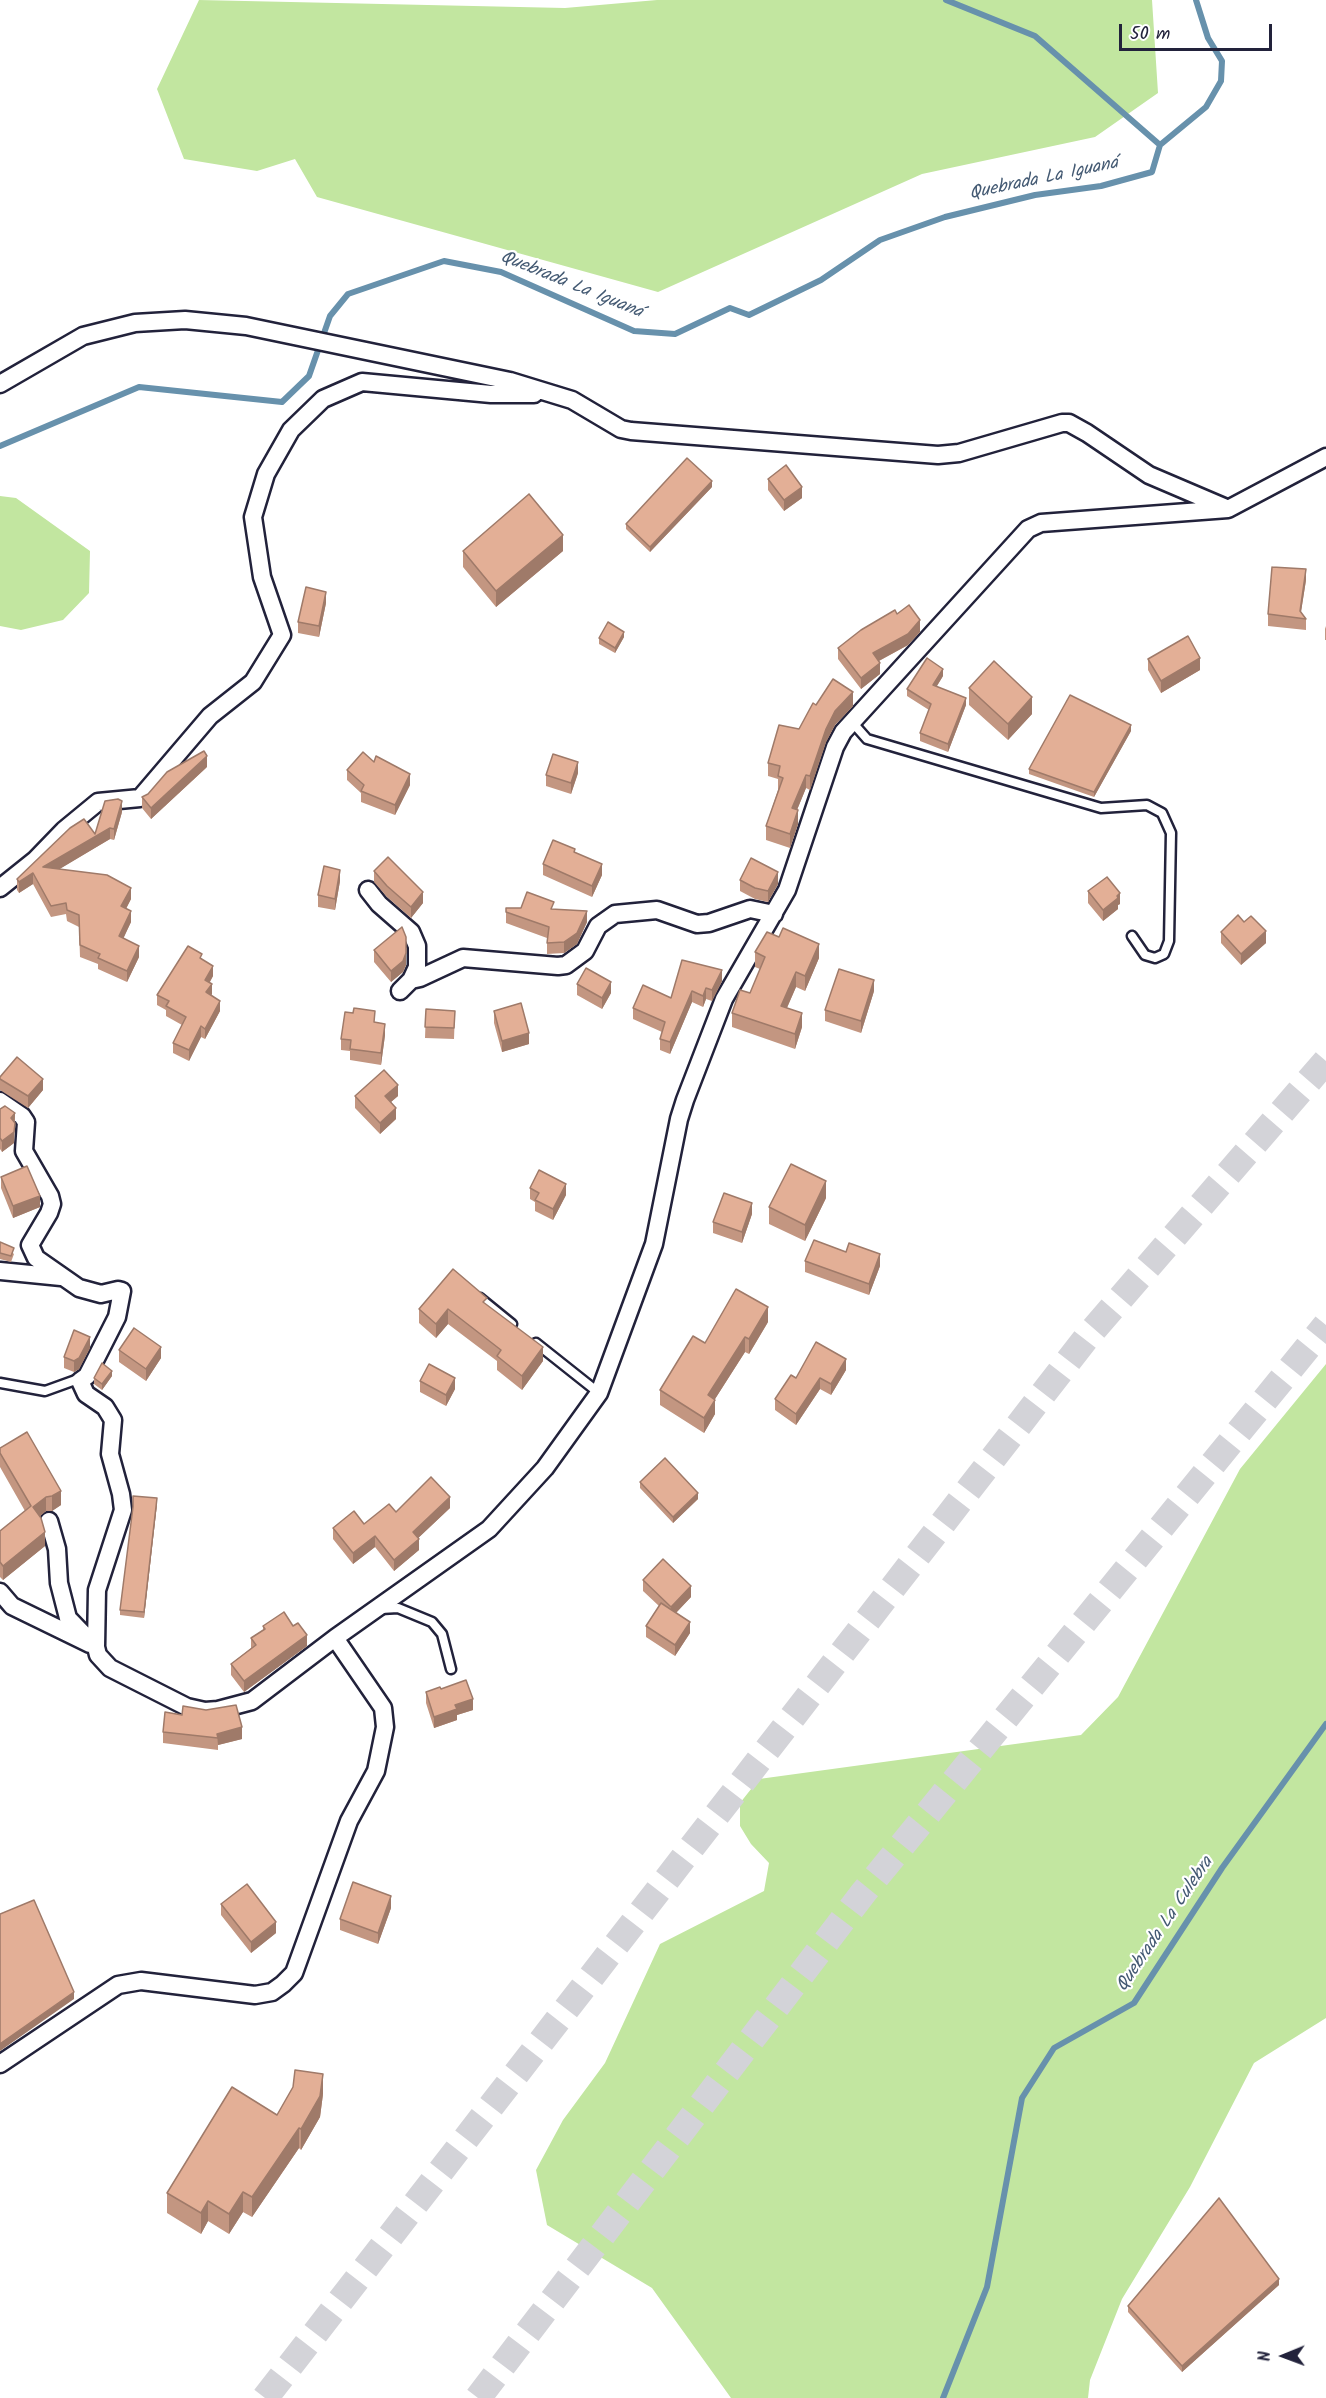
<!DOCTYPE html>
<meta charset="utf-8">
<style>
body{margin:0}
#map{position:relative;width:1326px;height:2398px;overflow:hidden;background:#fff;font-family:Kalam,sans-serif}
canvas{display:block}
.north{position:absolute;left:1254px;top:2326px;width:60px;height:60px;-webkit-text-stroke:4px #fff;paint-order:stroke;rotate:269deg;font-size:16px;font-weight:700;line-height:24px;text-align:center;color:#22223b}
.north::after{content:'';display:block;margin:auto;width:21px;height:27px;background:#22223b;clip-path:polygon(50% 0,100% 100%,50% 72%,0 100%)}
.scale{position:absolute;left:1119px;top:24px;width:153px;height:27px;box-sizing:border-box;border:3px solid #22223b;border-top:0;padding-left:8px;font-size:18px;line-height:21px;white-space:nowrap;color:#22223b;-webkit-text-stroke:4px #fff;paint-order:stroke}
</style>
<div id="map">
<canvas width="1326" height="2398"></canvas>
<div class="north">N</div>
<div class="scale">50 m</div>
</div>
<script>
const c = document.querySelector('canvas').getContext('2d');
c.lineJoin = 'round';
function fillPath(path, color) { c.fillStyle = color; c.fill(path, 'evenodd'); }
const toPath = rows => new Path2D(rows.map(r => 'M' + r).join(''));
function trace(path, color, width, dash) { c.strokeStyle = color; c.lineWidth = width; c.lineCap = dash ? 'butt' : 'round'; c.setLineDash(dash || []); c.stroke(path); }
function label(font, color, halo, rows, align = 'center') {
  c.font = font + ' Kalam,sans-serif'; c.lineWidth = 4.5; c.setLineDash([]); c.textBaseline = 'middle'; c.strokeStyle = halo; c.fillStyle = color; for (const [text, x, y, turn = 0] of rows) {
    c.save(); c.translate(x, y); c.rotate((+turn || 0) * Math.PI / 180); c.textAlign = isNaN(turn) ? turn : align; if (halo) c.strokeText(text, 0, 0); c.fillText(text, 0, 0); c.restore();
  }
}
fillPath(toPath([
 [199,0,565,8,657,0,1152,0,1158,93,1095,137,922,174,658,292,317,197,295,159,257,171,184,159,157,89],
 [0,496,16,498,90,551,89,593,63,620,21,630,0,626],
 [1326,1364,1326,2018,1254,2063,1190,2187,1122,2299,1090,2380,1088,2398,731,2398,652,2288,547,2225,536,2170,563,2120,605,2063,660,1944,764,1891,769,1863,751,1844,740,1826,740,1803,759,1779,1081,1735,1118,1697,1240,1469]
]), '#c2e6a0');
trace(toPath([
 [946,0,1035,36,1160,145],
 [0,446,139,387,282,402,309,376,330,316,348,294,444,261,501,272,634,331,675,334,730,308,749,315,821,280,880,240,945,217,1035,195,1101,186,1152,172,1160,145,1206,107,1221,81,1222,61,1208,38,1196,0],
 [943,2398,987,2287,1022,2098,1054,2048,1134,2003,1222,1868,1326,1724]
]), '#6791ac', 6);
trace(toPath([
 [265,2398,1087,1337,1326,1061],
 [478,2398,864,1892,1326,1325]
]), '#d3d3d8', 27, [27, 14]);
const service = toPath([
 [852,722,867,739,1101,808,1147,805,1162,813,1171,833,1169,941,1164,954,1155,958,1145,955,1132,936],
 [480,1298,512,1324],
 [536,1343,599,1393],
 [0,1383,45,1391,81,1378],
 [381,1609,398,1608,432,1622,442,1634,451,1669]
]);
const minor = toPath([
 [0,384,83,336,135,323,185,320,246,326,510,381,572,400,621,429,631,431,938,455,959,453,1062,423,1069,423,1087,433,1149,475,1224,507],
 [0,888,35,860,64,830,98,802,140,798,210,716,253,682,282,635,262,577,253,517,266,474,291,430,323,399,362,382,491,394,534,394],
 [368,890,379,904,411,932,417,946,417,967,411,980],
 [400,991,411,980,420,978,463,958,558,966,566,965,585,951,598,926,615,914,657,910,697,924,709,923,750,909,774,914],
 [0,1101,22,1116,26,1122,24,1151,50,1196,52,1204,49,1213,30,1245,36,1258,79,1288,101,1294,118,1290,122,1291,117,1317,87,1376,80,1381,86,1394,105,1407,113,1420,110,1454,121,1494,123,1510,97,1590,96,1647,98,1655,110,1668,187,1707,205,1711,218,1710,252,1701,335,1638],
 [0,1271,61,1277],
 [49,1521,57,1549,59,1583,68,1618,96,1647],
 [0,1592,12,1606,90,1644],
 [0,2064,118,1985,141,1981,255,1995,272,1992,283,1984,294,1973,349,1821,376,1771,385,1727,383,1708,335,1638,489,1529,545,1468,599,1393,654,1244,679,1119,685,1100,724,999,787,890,835,747,843,732,1028,529,1041,523,1228,509,1326,457]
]);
trace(service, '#22223b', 13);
trace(minor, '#22223b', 21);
trace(service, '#fff', 8);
trace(minor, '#fff', 16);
fillPath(toPath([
 [768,479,802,498,784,511,768,490],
 [712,487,650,552,626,529,626,524],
 [463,551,563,551,496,607,463,567],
 [1306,580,1301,612,1306,619,1306,630,1268,626,1268,614],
 [326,603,319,637,298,633,298,622],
 [897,614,920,632,908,645,879,661,880,674,861,689,838,659,838,648],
 [1326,626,1326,640,1325,640,1325,629],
 [624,637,615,653,599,644,599,638],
 [1148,659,1200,670,1161,693,1148,670],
 [943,676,937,686,966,705,948,752,920,741,920,733,929,710,907,696,907,689],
 [969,688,1032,714,1008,740,969,705],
 [816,705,853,706,835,725,826,742,810,790,806,788,797,810,798,824,790,848,766,840,766,826,778,790,778,779,768,776,768,763,799,729],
 [1131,731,1094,797,1029,774,1029,769],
 [374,762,410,785,395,815,361,802,361,793,347,780,347,770],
 [207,767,151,819,142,808,142,797],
 [578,773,571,794,546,786,546,775],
 [122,812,114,840,110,839,59,869,131,899,126,909,131,922,123,938,139,957,127,982,98,969,98,964,80,957,79,927,67,921,66,914,51,917,33,884,19,893,17,890,17,879,95,834],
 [575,853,602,875,592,897,543,875,543,864],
 [374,871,423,903,411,918,387,897,374,882],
 [740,880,778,884,768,902,755,899,740,891],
 [340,881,335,910,318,907,318,895],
 [1088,891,1120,904,1118,905,1118,909,1103,921,1088,903],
 [554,910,587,922,577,944,564,953,547,954,547,938,506,923,506,912],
 [1244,922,1266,943,1241,965,1221,943,1221,932],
 [374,950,406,965,403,972,391,982,374,962],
 [755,952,819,958,805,991,796,987,787,1008,802,1027,795,1049,732,1027,732,1013,750,993,760,969,755,967],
 [202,960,213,976,210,982,212,994,211,995,220,1011,205,1039,201,1037,189,1061,173,1053,173,1043,182,1025,166,1016,166,1010,157,1005,157,995],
 [682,960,722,981,712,1001,706,999,703,1007,692,1002,670,1054,660,1050,660,1039,662,1032,633,1019,633,1008,671,998],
 [577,984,611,993,602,1009,577,995],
 [874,991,861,1033,825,1021,825,1010],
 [426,1009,455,1011,454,1039,425,1038],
 [494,1011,529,1044,502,1052,494,1023],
 [375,1022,385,1035,381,1065,350,1060,350,1051,341,1050,341,1039],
 [0,1077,43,1090,28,1108,0,1090],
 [355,1096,398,1096,391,1102,396,1119,380,1134,355,1108],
 [0,1109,15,1113,14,1143,2,1152,0,1149],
 [1,1177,40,1207,13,1218,1,1188],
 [530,1188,566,1195,553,1220,535,1211,535,1202,530,1199],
 [826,1198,805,1241,769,1224,769,1207],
 [752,1214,742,1243,713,1233,713,1222],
 [0,1242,14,1254,11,1262,0,1259],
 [846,1252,880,1266,869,1295,805,1272,805,1261],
 [487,1305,543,1361,522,1390,497,1370,497,1361,448,1324,436,1338,419,1323,419,1309],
 [768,1322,749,1354,745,1352,715,1399,715,1414,704,1433,660,1405,660,1390,705,1343],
 [90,1348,79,1369,74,1372,64,1368,64,1357],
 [119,1350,161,1358,146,1381,119,1362],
 [846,1370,831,1395,820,1389,796,1425,775,1410,775,1399,796,1378],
 [112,1376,102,1390,94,1384,94,1378],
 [420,1381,455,1389,446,1406,420,1392],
 [0,1448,61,1505,52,1511,46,1511,40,1516,45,1546,3,1580,0,1577,0,1531,25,1511,0,1467],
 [640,1482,698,1499,673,1523,640,1488],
 [157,1504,144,1618,120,1615,120,1610],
 [450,1508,418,1538,419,1550,394,1571,375,1547,353,1564,333,1539,333,1528,364,1524,396,1512],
 [643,1580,691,1597,676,1613,690,1633,675,1656,646,1637,646,1626,659,1606,643,1591],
 [263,1626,293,1626,307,1646,244,1692,231,1675,231,1664,251,1648,251,1638,263,1630],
 [441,1689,473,1710,457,1715,457,1720,434,1728,426,1703,426,1692],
 [163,1732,242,1739,218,1745,218,1750,163,1743],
 [221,1904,276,1933,251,1953,221,1915],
 [391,1908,378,1944,340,1930,340,1919],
 [323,2094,320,2117,301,2150,299,2148,252,2217,243,2212,229,2234,208,2221,201,2234,167,2213,167,2193],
 [1279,2285,1182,2372,1128,2312,1128,2306]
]), '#c39681');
fillPath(toPath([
 [712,481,712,487,650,552,650,547],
 [802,487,802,498,784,511,784,500],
 [563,535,563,551,496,607,496,591],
 [1306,569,1306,580,1300,618,1300,611],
 [326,592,326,603,319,637,319,626],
 [920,620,920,632,908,645,873,664,873,653],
 [624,632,624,637,615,653,615,648],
 [1200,658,1200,670,1161,693,1161,681],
 [880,663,880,674,861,689,861,678],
 [943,669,943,676,933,692,933,685],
 [853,692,853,706,835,725,826,742,810,790,810,776,826,729,835,711],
 [1032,697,1032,714,1008,740,1008,724],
 [966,698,966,705,948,752,948,744],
 [1131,725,1131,731,1094,797,1094,792],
 [207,756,207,767,151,819,151,808],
 [578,762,578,773,571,794,571,783],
 [410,774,410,785,395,815,395,805],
 [806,775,806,788,792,822,792,808],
 [122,801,122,812,114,840,114,829],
 [798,810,798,824,790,848,790,834],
 [110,828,110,839,43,879,43,867],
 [602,864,602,875,592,897,592,886],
 [340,870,340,881,335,910,335,899],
 [778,872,778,884,768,902,768,891],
 [33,873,33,884,19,893,19,882],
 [131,888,131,899,121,918,121,906],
 [423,892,423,903,411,918,411,907],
 [1120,893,1120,904,1118,905,1118,909,1103,921,1103,910],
 [131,911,131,922,119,948,119,936],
 [587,911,587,922,577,944,564,953,564,942],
 [1266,931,1266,943,1241,965,1241,954],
 [819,944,819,958,805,991,805,976],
 [139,946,139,957,127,982,127,971],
 [406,953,406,965,403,972,391,982,391,971],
 [213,966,213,976,205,990,205,980],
 [722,970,722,981,712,1001,712,990],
 [796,972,796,987,781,1021,781,1006],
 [874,980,874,991,861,1033,861,1021],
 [611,982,611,993,602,1009,602,998],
 [212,984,212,994,206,1003,206,992],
 [706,988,706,999,703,1007,703,996],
 [692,991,692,1002,670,1054,670,1042],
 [220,1001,220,1011,205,1039,205,1029],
 [802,1013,802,1027,795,1049,795,1034],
 [385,1024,385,1035,381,1065,381,1053],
 [201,1026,201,1037,189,1061,189,1050],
 [529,1033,529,1044,502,1052,502,1041],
 [43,1079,43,1090,28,1108,28,1096],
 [398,1085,398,1096,385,1107,385,1096],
 [396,1108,396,1119,380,1134,380,1123],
 [15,1113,14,1143,2,1152,2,1141,11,1118],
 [826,1181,826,1198,805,1241,805,1225],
 [566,1184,566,1195,553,1220,553,1209],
 [40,1196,40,1207,13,1218,13,1206],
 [752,1203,752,1214,742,1243,742,1232],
 [880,1254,880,1266,869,1295,869,1284],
 [768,1307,768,1322,749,1354,749,1339],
 [448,1309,448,1324,436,1338,436,1324],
 [90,1337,90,1348,79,1369,74,1372,74,1361],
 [745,1337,745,1352,708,1410,708,1395],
 [161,1347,161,1358,146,1381,146,1369],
 [543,1347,543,1361,522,1390,522,1376],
 [846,1359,846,1370,831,1395,831,1384],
 [112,1371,112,1376,102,1390,102,1384],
 [455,1378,455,1389,446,1406,446,1395],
 [820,1378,820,1389,796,1425,796,1414],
 [715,1400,715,1414,704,1433,704,1418],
 [61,1491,61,1505,52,1511,52,1496],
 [698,1493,698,1499,673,1523,673,1517],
 [46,1497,46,1511,33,1522,33,1507],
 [450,1497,450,1508,413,1543,413,1532],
 [157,1498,157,1504,144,1618,144,1612],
 [45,1532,45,1546,3,1580,3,1566],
 [375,1536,375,1547,353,1564,353,1553],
 [419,1539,419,1550,394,1571,394,1560],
 [691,1586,691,1597,671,1618,671,1607],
 [690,1622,690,1633,675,1656,675,1645],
 [307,1635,307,1646,244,1692,244,1681],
 [473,1699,473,1710,457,1715,457,1720,434,1728,434,1717,455,1705],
 [242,1727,242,1739,218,1745,217,1734],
 [391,1896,391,1908,378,1944,378,1933],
 [276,1922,276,1933,251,1953,251,1942],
 [74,1992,74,1999,0,2051,0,2044],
 [323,2074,323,2094,320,2117,301,2150,301,2129],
 [299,2128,299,2148,252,2217,252,2197],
 [243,2192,243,2212,229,2234,229,2214],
 [208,2201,208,2221,201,2234,201,2213],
 [1279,2279,1279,2285,1182,2372,1182,2366]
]), '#9f7a69');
const building = toPath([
 [687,458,712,481,650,547,626,524,687,458],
 [786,465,802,487,784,500,768,479,786,465],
 [529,494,563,535,496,591,463,551,529,494],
 [1272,567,1306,569,1300,611,1306,619,1268,614,1272,567],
 [306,587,326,592,319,626,298,622,306,587],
 [909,605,920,620,908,634,873,653,880,663,861,678,838,648,861,630,895,610,897,614,909,605],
 [608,622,624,632,615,648,599,638,608,622],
 [1188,636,1200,658,1161,681,1148,659,1188,636],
 [927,658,943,669,933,685,966,698,948,744,920,733,931,704,907,689,927,658],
 [994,661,1032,697,1008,724,969,688,994,661],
 [833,679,853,692,835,711,826,729,810,776,806,775,792,808,798,810,790,834,766,826,783,778,778,776,780,766,768,763,779,725,799,729,813,703,816,705,833,679],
 [1070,695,1131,725,1094,792,1029,769,1070,695],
 [204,751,207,756,151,808,142,797,148,794,167,772,204,751],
 [363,752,374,762,376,756,410,774,395,805,361,791,364,785,347,770,363,752],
 [553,754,578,762,571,783,546,775,553,754],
 [118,799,122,801,114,829,110,828,43,867,107,875,131,888,121,906,131,911,119,936,139,946,127,971,98,958,100,954,80,945,79,915,67,910,66,903,51,906,33,873,19,882,17,879,70,828,84,819,95,834,105,801,118,799],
 [553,840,575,849,574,852,602,864,592,886,543,864,553,840],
 [388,857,423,892,411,907,387,886,374,871,388,857],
 [751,858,778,872,768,891,755,888,740,880,751,858],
 [324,866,340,870,335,899,318,895,324,866],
 [1107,877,1120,893,1117,896,1118,898,1103,910,1088,891,1107,877],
 [527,892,554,902,551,909,587,911,577,933,564,942,547,943,549,927,506,912,506,908,521,908,527,892],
 [1238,915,1244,922,1251,916,1266,931,1241,954,1221,932,1238,915],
 [402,927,406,937,406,953,403,961,391,971,374,950,402,927],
 [783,928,819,944,805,976,796,972,781,1006,802,1013,795,1034,732,1013,740,990,750,993,765,957,755,952,767,932,779,937,783,928],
 [188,946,202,954,200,958,213,966,205,980,212,984,206,992,220,1001,205,1029,201,1026,189,1050,173,1043,186,1017,166,1006,169,1001,157,995,188,946],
 [682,960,722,970,712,990,706,988,703,996,692,991,670,1042,660,1039,665,1022,633,1008,643,985,671,998,682,960],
 [586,968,611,982,602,998,577,984,586,968],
 [839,969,874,980,861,1021,825,1010,839,969],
 [521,1003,529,1033,502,1041,494,1011,521,1003],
 [354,1008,375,1011,374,1022,385,1024,381,1053,350,1049,351,1040,341,1039,345,1012,353,1013,354,1008],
 [426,1009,455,1011,454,1028,425,1027,426,1009],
 [17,1057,43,1079,28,1096,0,1079,0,1077,17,1057],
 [384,1070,398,1085,385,1096,396,1108,380,1123,355,1096,384,1070],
 [5,1106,15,1113,11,1118,15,1123,14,1132,2,1141,0,1138,0,1109,5,1106],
 [791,1164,826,1181,805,1225,769,1207,791,1164],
 [27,1166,40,1196,13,1206,1,1177,27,1166],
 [539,1170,566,1184,553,1209,535,1200,539,1193,530,1188,539,1170],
 [724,1193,752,1203,742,1232,713,1222,724,1193],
 [814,1240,846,1252,849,1243,880,1254,869,1284,805,1261,814,1240],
 [0,1242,14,1248,11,1256,0,1253,0,1242],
 [453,1269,487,1298,483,1302,543,1347,522,1376,497,1356,501,1350,448,1309,436,1324,419,1309,453,1269],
 [736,1289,768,1307,749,1339,745,1337,708,1395,715,1400,704,1418,660,1390,693,1336,705,1343,736,1289],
 [134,1328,161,1347,146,1369,119,1350,134,1328],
 [74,1330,90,1337,79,1358,74,1361,64,1357,74,1330],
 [816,1342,846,1359,831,1384,820,1378,796,1414,775,1399,791,1375,796,1378,816,1342],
 [102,1363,112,1371,102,1384,94,1378,102,1363],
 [429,1364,455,1378,446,1395,420,1381,429,1364],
 [27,1432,61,1491,52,1496,46,1497,33,1507,41,1518,45,1532,3,1566,0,1562,0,1531,31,1506,0,1453,0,1448,27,1432],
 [665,1458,698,1493,673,1517,640,1482,665,1458],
 [431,1477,450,1497,413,1532,419,1539,394,1560,375,1536,353,1553,333,1528,354,1511,364,1524,389,1504,396,1512,431,1477],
 [133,1496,157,1498,144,1612,120,1610,133,1507,133,1496],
 [663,1559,691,1586,671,1607,643,1580,663,1559],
 [661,1603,690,1622,675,1645,646,1626,661,1603],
 [284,1612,293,1626,298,1623,307,1635,244,1681,231,1664,256,1645,251,1638,265,1629,263,1626,284,1612],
 [466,1680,473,1699,455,1705,457,1709,434,1717,426,1692,440,1687,441,1689,466,1680],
 [236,1705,242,1727,217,1734,218,1738,163,1732,165,1712,182,1715,183,1706,206,1710,236,1705],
 [353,1882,391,1896,378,1933,340,1919,353,1882],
 [247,1884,276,1922,251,1942,221,1904,247,1884],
 [34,1900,74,1992,0,2044,0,1914,34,1900],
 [295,2070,323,2074,320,2096,301,2129,299,2128,252,2197,243,2192,229,2214,208,2201,201,2213,167,2193,232,2087,277,2115,293,2087,295,2070],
 [1219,2198,1279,2279,1182,2366,1128,2306,1219,2198]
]);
fillPath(building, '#e3af96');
trace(building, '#9f7a69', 1.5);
label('italic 18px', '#445a73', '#fff', [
 ["Quebrada La Iguaná",1044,180,-12],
 ["Quebrada La Iguaná",571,286,22],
 ["Quebrada La Culebra",1166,1925,-56]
]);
</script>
